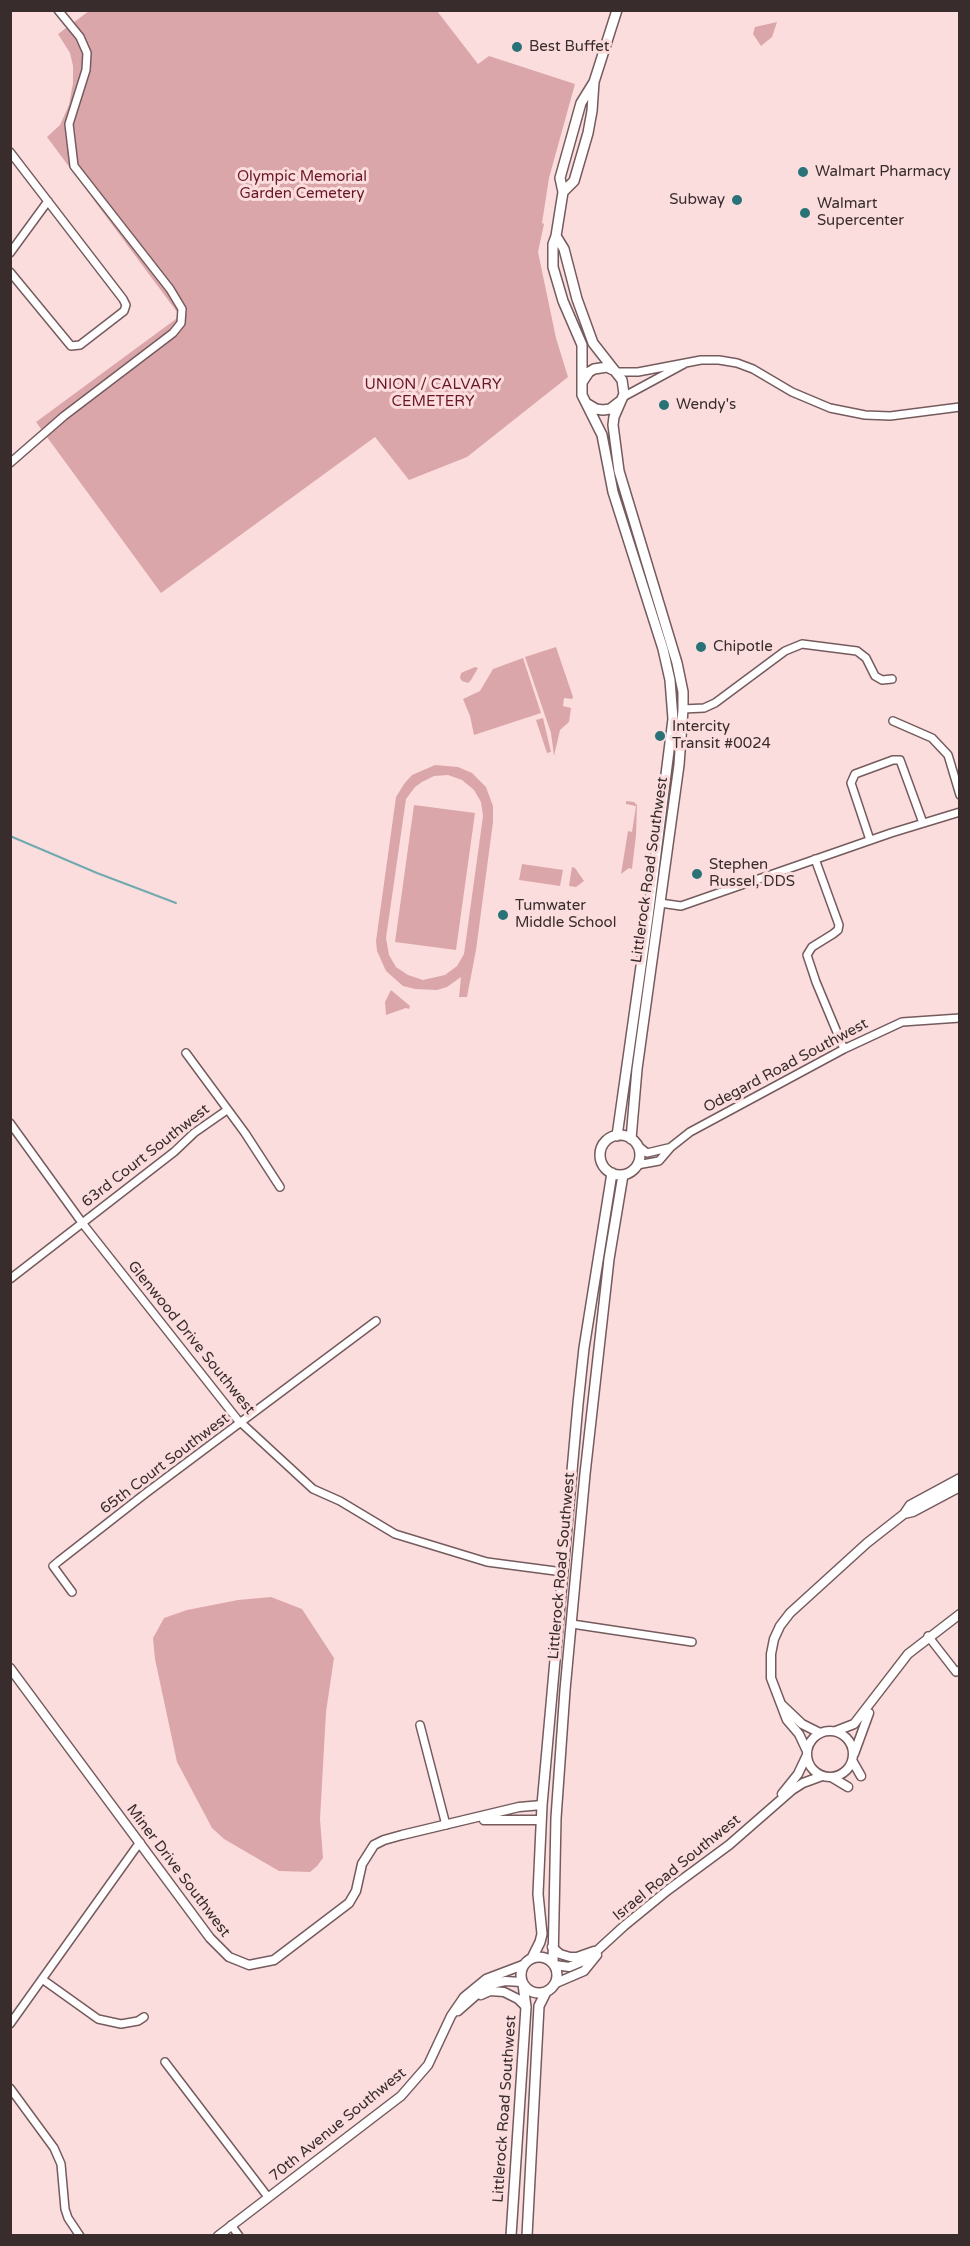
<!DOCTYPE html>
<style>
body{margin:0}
#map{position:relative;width:970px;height:2246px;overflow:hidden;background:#fcddde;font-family:"Varela Round",sans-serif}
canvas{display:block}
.frame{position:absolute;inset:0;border:12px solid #382c2d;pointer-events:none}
</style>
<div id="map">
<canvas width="970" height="2246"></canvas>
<div class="frame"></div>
</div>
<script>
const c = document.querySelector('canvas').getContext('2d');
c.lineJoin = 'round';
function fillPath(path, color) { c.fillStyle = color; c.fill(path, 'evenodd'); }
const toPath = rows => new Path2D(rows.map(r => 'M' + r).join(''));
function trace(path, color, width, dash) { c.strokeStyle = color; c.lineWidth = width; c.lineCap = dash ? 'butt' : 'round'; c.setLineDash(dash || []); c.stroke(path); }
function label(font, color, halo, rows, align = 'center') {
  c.font = font + ' "Varela Round",sans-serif'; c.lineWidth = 6; c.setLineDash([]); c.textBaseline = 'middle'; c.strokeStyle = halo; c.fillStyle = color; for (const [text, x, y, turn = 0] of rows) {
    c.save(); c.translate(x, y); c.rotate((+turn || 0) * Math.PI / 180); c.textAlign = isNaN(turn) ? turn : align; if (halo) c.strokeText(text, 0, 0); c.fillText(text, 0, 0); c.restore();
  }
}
fillPath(toPath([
 [89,11,437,11,478,64,489,56,575,84,549,178,542,223,544,224,538,252,556,338,568,377,467,457,409,480,375,437,161,593,36,422,180,316,47,137,60,125,69,105,73,83,73,66,70,53,58,34],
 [777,22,772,37,761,46,753,34,755,27],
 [556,647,573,697,572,699,564,698,563,706,571,708,569,722,560,730,554,756,551,733,525,657],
 [523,658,541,713,474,735,470,716,463,699,480,691,493,669],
 [475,667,478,668,471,680,468,683,462,681,460,678,461,673],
 [543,718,551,752,547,753,536,720],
 [435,765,458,767,472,773,486,787,493,806,493,822,476,950,467,997,459,997,461,977,447,987,437,990,415,989,403,986,386,971,377,951,376,941,396,797,404,784,412,775],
 [448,775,462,780,474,790,481,802,483,816,464,954,457,966,445,975,423,980,408,975,396,967,389,955,386,938,406,799,415,787,422,782,434,776],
 [626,801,634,802,637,805,636,835,632,869,629,868,621,874,628,831,632,832,636,806,626,804],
 [414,805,475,813,456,950,395,942],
 [522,864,563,870,560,886,519,880],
 [572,867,575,868,584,881,576,887,569,886],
 [391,990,410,1006,409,1009,406,1008,386,1015,385,1002],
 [271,1597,302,1609,334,1658,326,1712,320,1819,323,1858,317,1866,310,1872,279,1871,224,1839,212,1828,177,1762,155,1659,153,1638,164,1618,187,1610,238,1600]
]), '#dba6a9');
trace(toPath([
 [10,836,97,873,176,903]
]), '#70a9ae', 2);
const minor = toPath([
 [10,152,123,299,126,305,124,311,80,345,71,346,10,272],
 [10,253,48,201],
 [615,372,638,372,701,360,719,360,737,363,753,369,792,392,830,408,865,415,890,416,960,407],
 [623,397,684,364],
 [10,463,64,416,173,333,181,323,182,309,170,289,74,166,69,124,86,70,87,53,80,37,58,10],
 [683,709,704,708,715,703,785,651,802,644,857,651,866,658,875,676,882,680,892,679],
 [893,721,932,738,948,755,960,795],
 [870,840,851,783,855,774,893,760,900,760,923,823],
 [815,859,839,925,838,930,833,934,812,947,807,955,816,982,844,1049],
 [660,903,681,906,891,833,960,812],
 [186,1053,245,1133,280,1187],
 [10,1123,83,1224,237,1419,313,1489,340,1501,395,1534,487,1562,563,1572],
 [637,1145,647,1153,668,1148],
 [637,1165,659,1161,671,1147,690,1132,844,1049,902,1022,960,1018],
 [10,1279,174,1152,194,1133,227,1110],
 [72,1592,53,1566,59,1561,146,1493,376,1321],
 [572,1624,692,1642],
 [928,1636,956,1672,960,1670],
 [420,1725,446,1825],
 [42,1979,98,2019,121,2024,138,2021,144,2017],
 [10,2024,140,1842],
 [165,2062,268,2197],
 [10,2088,54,2148,61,2164,65,2209,68,2218,80,2236],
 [231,2225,239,2236]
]);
const tertiary = toPath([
 [904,1514,913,1512,960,1487],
 [10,1668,210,1938,229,1957,249,1965,274,1960,349,1903,356,1891,362,1864,374,1845,384,1840,402,1835,519,1807,542,1805],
 [782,1705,802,1724,820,1733],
 '807 1754a23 23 0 1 1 46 0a23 23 0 1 1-46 0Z',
 [836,1731,854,1724,908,1654,960,1614],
 [807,1751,799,1734,787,1720,771,1678,771,1654,774,1639,780,1626,790,1613,867,1543,904,1514,910,1505,960,1478],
 [854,1754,869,1713],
 [853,1762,861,1776],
 [833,1778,848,1787],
 [782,1794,798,1774,807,1755],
 [484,1820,541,1820],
 [552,1947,560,1954,570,1957,577,1957,594,1951],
 [555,1965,569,1967,588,1959,624,1926,668,1890,729,1845,792,1790,803,1783,822,1776],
 [556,1983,584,1971,597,1955],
 [481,1995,490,1991,504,1992,518,1999,526,2007],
 [458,2011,483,1989,492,1984,505,1981,522,1982],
 [218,2236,401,2096,428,2065,451,2016,464,1997,486,1979,523,1965]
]);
const secondary = toPath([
 [594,82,581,103,560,178,563,192,556,236,553,244,553,267,563,301,582,345,582,395,602,435,613,492,663,649,670,680,673,719,648,917,617,1136],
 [563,192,574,181,588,133,592,111,594,82,617,10],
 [556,236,564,249,577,299,593,343,622,380,624,394,614,417,613,425,619,471,677,663,683,692,683,709,679,765,637,1069,631,1139],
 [583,381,589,372,594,369,607,367,613,370],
 [586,403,596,409,603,410,610,409,619,402],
 '600 1155a20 20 0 1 1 40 0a20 20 0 1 1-40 0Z',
 '521 1975a18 18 0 1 1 36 0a18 18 0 1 1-36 0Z',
 [532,1958,540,1942,542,1934,538,1894,542,1805,578,1404,584,1348,612,1173],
 [553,1963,556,1818,565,1690,585,1474,609,1259,623,1175],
 [511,2236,526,2007,523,1984],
 [527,2236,539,2006,546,1992]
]);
trace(minor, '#755b5d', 10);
trace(tertiary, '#755b5d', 11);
trace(secondary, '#755b5d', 12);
trace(minor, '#fff', 7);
trace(tertiary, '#fff', 8);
trace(secondary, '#fff', 9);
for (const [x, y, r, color] of [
 [517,47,6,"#297378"],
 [803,172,6,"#297378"],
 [737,200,6,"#297378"],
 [805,213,6,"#297378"],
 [664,405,6,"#297378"],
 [701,647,6,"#297378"],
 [660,736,6,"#297378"],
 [697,874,6,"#297378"],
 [503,915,6,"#297378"]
]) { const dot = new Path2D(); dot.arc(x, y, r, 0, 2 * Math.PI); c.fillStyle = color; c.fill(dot); trace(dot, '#fcddde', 2); }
label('15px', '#382c2d', '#fcddde', [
 ["Best Buffet",529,47],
 ["Walmart Pharmacy",815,172],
 ["Subway",725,200,"right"],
 ["Walmart",817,204],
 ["Supercenter",817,221],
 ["Wendy's",676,405],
 ["Chipotle",713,647],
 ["Intercity",672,727],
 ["Transit #0024",672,744],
 ["Stephen",709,865],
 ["Russel, DDS",709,882],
 ["Tumwater",515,906],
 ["Middle School",515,923]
], 'left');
label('15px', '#691726', '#fcddde', [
 ["Olympic Memorial",302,177],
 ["Garden Cemetery",302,194],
 ["UNION / CALVARY",433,385],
 ["CEMETERY",433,402]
]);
label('15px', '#382c2d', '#fcddde', [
 ["Littlerock Road Southwest",650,870,-82],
 ["Odegard Road Southwest",786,1066,-28],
 ["63rd Court Southwest",146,1156,-38],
 ["Glenwood Drive Southwest",191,1338,51],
 ["65th Court Southwest",165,1464,-37],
 ["Littlerock Road Southwest",562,1566,-85],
 ["Israel Road Southwest",677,1868,-39],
 ["Miner Drive Southwest",178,1871,53],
 ["Littlerock Road Southwest",505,2109,-86],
 ["70th Avenue Southwest",338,2125,-39]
]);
</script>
